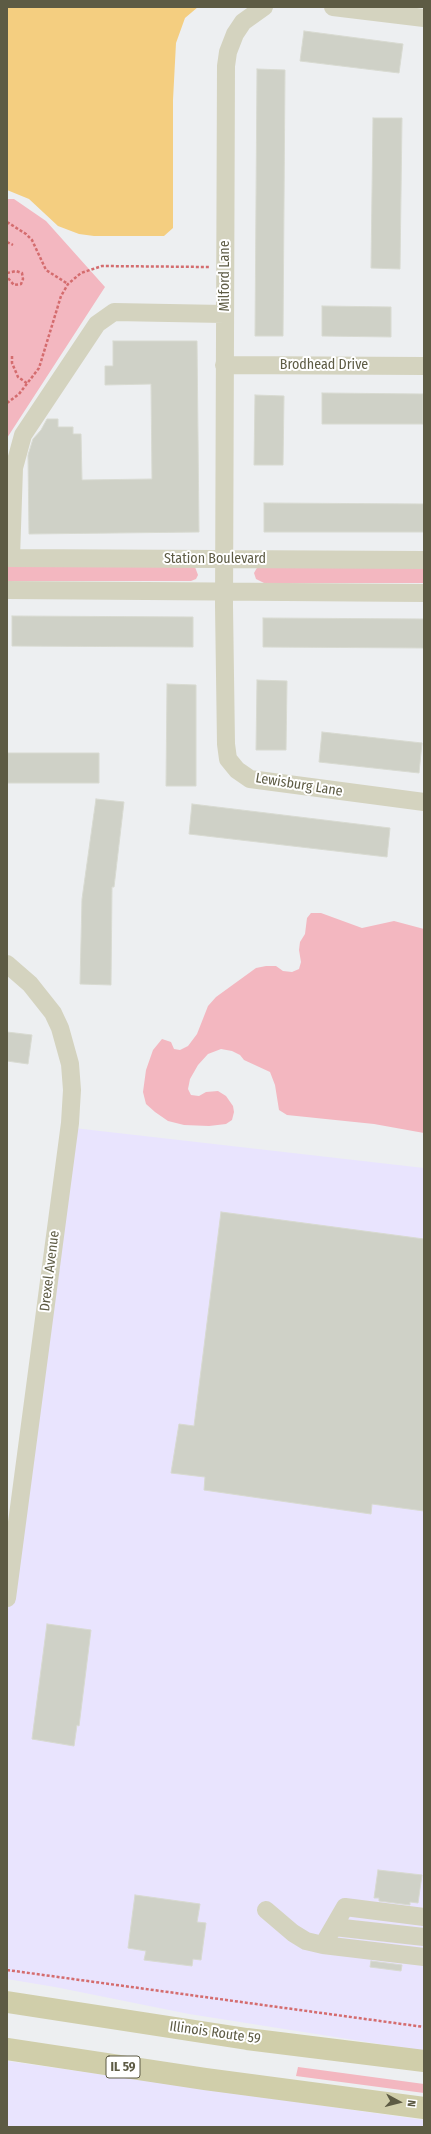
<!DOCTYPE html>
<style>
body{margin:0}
#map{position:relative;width:431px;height:2134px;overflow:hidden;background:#edeff1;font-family:"Fira Sans Condensed",sans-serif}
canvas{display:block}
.frame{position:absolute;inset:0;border:8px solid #5d5b44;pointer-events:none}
.north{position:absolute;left:379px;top:2082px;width:40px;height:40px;-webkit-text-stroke:3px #fff;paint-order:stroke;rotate:97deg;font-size:11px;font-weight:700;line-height:16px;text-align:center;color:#5d5b44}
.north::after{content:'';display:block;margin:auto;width:14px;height:18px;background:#5d5b44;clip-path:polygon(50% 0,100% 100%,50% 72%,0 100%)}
</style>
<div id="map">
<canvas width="431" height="2134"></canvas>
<div class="frame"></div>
<div class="north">N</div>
</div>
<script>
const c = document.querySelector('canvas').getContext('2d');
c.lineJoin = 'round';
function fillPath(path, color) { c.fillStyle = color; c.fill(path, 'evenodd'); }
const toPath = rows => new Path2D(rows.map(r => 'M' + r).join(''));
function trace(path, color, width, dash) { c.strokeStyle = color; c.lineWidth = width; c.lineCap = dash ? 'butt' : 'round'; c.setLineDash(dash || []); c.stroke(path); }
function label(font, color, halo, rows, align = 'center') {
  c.font = font + ' "Fira Sans Condensed",sans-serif'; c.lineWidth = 4; c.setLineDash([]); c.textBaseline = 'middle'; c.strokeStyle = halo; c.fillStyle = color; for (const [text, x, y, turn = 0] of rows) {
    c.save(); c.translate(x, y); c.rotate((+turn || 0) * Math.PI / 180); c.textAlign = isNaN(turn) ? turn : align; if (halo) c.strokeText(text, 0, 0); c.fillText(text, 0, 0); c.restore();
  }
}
fillPath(toPath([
 [74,1128,424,1168,424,2051,189,2014,55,1987,7,1979,7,1578],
 [7,2061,424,2120,424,2127,7,2127]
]), '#e9e4fe');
fillPath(toPath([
 [7,199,14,199,46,221,105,287,7,438],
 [7,564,195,567,198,575,196,579,191,581,7,581],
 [258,566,424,566,424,583,264,583,256,579,254,573],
 [311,913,321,913,362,928,394,921,424,929,424,1133,374,1124,287,1115,279,1110,275,1085,270,1072,244,1060,240,1055,232,1051,221,1049,208,1054,198,1065,190,1079,188,1089,191,1095,199,1096,206,1092,218,1091,226,1096,233,1106,234,1112,232,1120,226,1124,209,1126,184,1125,168,1121,155,1112,146,1104,143,1092,146,1070,153,1050,162,1039,171,1042,174,1049,180,1050,188,1046,197,1034,208,1006,216,997,256,968,266,966,276,966,283,971,292,972,299,969,301,962,299,950,300,942,305,934,307,918],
 [298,2067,424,2084,424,2093,296,2076]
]), '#f3b7c0');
fillPath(toPath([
 [7,7,198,7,185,18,176,43,173,100,173,228,164,236,94,236,79,234,58,226,29,199,7,190]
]), '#f4ce80');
const building = toPath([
 [304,31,403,44,399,73,300,61,304,31],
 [257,69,285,70,283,336,255,336,257,69],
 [373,118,402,118,400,269,371,268,373,118],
 [322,306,391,307,391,337,322,336,322,306],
 [113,341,197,341,199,532,29,534,28,455,33,439,41,430,47,419,58,419,58,427,73,427,73,434,81,434,82,480,152,479,151,384,105,385,105,366,113,366,113,341],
 [322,393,423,394,423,424,322,424,322,393],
 [255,395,284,396,283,465,254,465,255,395],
 [264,503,424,504,424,532,264,532,264,503],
 [12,616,193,617,193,647,12,646,12,616],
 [263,618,424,619,424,648,263,647,263,618],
 [257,680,287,681,286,750,256,750,257,680],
 [167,684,196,685,196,786,166,786,167,684],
 [322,732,422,743,419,773,319,762,322,732],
 [7,753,99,753,99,783,7,783,7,753],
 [96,799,124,802,114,887,112,887,111,985,80,984,82,899,96,799],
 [192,804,390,828,387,857,189,834,192,804],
 [7,1032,32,1035,28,1064,7,1061,7,1032],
 [221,1212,424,1239,424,1511,372,1504,371,1514,204,1490,205,1477,171,1473,179,1424,194,1426,221,1212],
 [47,1624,91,1630,79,1726,77,1725,74,1746,32,1739,47,1624],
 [378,1870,422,1875,418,1903,410,1902,410,1905,379,1901,379,1898,374,1898,378,1870],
 [135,1895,200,1904,197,1922,206,1923,201,1960,193,1959,192,1966,144,1960,146,1951,128,1948,135,1895],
 [371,1961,402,1965,401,1971,370,1967,371,1961]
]);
fillPath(building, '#cfd1c7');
trace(building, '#d8dad1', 1);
trace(toPath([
 [7,222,26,234,32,240,46,270,68,284],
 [7,242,13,245],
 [7,273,16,271,22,273,23,279,21,284,14,285,7,277],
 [12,356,12,363,18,377,28,384],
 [7,403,19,394,39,368,61,296,68,284,81,273,102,266,209,267],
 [7,1970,424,2027]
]), '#d46c6e', 2.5, [3, 2]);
trace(toPath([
 [264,7,243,22,235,34,228,52,226,66,224,606,226,744,228,759,237,770,250,779,424,802],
 [333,7,424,18],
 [224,365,424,366],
 [7,558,424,560],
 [11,558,14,468,23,435,97,324,114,312,224,314],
 [7,590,424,593],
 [7,964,30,984,53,1013,60,1028,70,1064,72,1090,70,1123,7,1598],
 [266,1910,293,1933,306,1941,323,1945,424,1957],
 [334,1927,424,1937],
 [323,1945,345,1907,424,1917]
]), '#d4d3bf', 18);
trace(toPath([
 [7,2002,247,2039,424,2061],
 [7,2049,205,2079,424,2108]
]), '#d0ceaa', 22);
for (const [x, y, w] of [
 [123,2067,34]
]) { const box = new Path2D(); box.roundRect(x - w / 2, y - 11, w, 22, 3); c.fillStyle = '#fff'; c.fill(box); trace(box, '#5d5b44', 1); }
label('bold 13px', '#5d5b44', null, [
 ["IL 59",123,2067]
]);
label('14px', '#5d5b44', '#fff', [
 ["Milford Lane",225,276,-90],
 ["Brodhead Drive",324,365],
 ["Station Boulevard",215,559],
 ["Lewisburg Lane",299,785,9],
 ["Drexel Avenue",50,1271,-83],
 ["Illinois Route 59",215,2033,8]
]);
</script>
